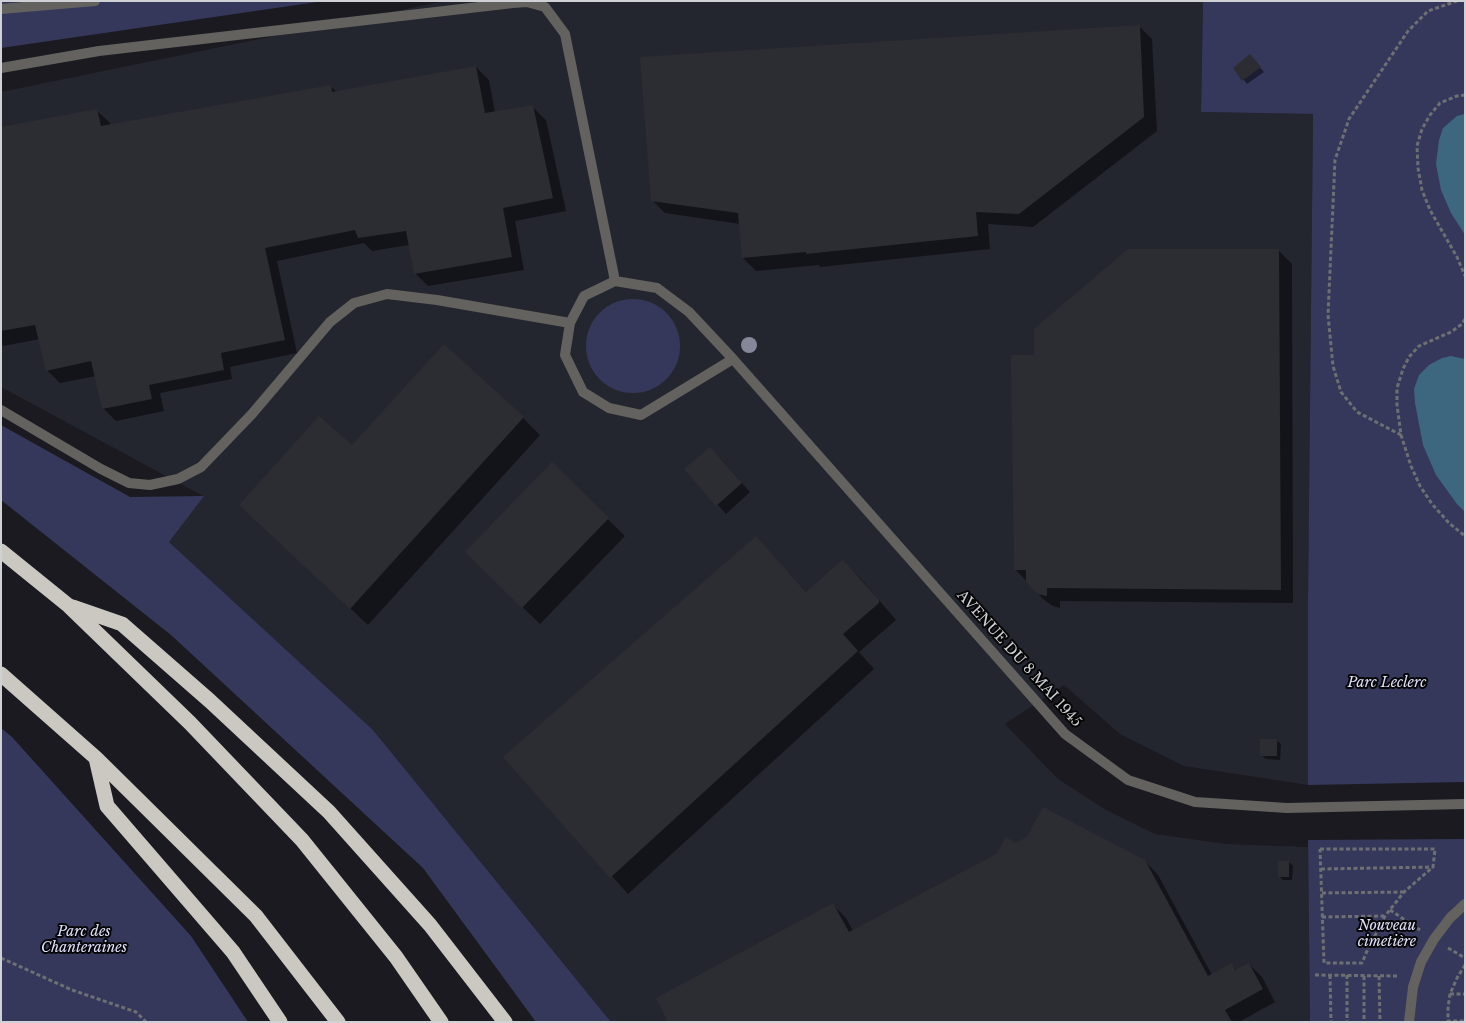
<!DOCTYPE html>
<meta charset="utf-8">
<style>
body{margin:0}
#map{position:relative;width:1466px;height:1023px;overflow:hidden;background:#1a1a20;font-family:"Libre Baskerville",serif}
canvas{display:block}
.frame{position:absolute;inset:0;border:2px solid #d0d1d4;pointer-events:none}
</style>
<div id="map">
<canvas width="1466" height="1023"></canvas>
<div class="frame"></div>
</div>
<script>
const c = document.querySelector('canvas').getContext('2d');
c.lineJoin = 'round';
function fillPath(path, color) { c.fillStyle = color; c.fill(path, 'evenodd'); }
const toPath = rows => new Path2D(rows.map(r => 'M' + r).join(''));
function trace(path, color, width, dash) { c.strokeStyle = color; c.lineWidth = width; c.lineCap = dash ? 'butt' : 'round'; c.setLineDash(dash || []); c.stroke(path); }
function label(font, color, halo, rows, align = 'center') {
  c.font = font + ' "Libre Baskerville",serif'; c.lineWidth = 4; c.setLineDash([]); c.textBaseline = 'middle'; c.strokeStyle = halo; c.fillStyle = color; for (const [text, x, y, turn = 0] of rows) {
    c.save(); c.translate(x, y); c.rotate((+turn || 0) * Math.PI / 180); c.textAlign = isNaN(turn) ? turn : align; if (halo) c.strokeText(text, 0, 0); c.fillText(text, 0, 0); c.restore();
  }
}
fillPath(toPath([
 [445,1,1203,1,1201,112,1313,114,1308,599,1308,785,1184,766,1120,734,1064,685,1005,724,1058,779,1106,810,1155,834,1226,844,1308,847,1310,1022,611,1022,373,730,169,542,203,496,1,387,1,92]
]), '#24262f');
fillPath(toPath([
 [1,1,324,1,1,48],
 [1203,1,1465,1,1465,782,1308,785,1308,599,1313,114,1201,112],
 '586 346a47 47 0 1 1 94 0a47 47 0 1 1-94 0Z',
 [1,425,130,497,204,496,169,542,373,730,611,1022,536,1022,423,868,171,635,1,500],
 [1,728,12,737,191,936,248,1022,1,1022],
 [1465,839,1465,1022,1310,1022,1308,840]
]), '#35385b');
fillPath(toPath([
 [1465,114,1465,235,1451,213,1441,190,1436,164,1439,140,1443,128,1457,116],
 [1451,356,1465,359,1465,512,1457,504,1436,475,1423,445,1415,403,1414,389,1419,375,1429,365,1442,358]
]), '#3d667f');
fillPath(toPath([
 [1139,26,1152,39,1157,131,1033,227,988,224,990,249,820,267,819,265,756,271,743,258,740,224,665,213,652,200],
 [1254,60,1264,72,1247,84,1235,69],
 [476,67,489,80,495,113,533,107,546,120,566,211,515,221,524,270,428,286,415,273,409,245,372,251,364,243,277,261,297,353,230,367,232,379,160,393,164,411,116,421,103,408,96,376,60,383,47,370,40,339,3,346,1,344,1,128,96,110,110,123,110,126,330,86,337,92],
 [1279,251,1292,264,1293,603,1060,601,1060,608,1053,606,1044,600,1015,569,1035,356],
 [523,418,540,435,368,625,258,522,357,451],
 [719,457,750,492,726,514,686,469],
 [552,464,625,536,540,624,483,569],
 [756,537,807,593,844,562,861,579,896,620,859,652,874,669,628,894,505,757],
 [1276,740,1281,744,1280,760,1266,759,1261,755],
 [1015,845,1145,861,1158,875,1212,975,1231,965,1237,971,1249,964,1262,977,1275,1002,1239,1022,670,1022,833,905,846,918,853,931],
 [1289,862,1293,866,1292,880,1283,880,1279,876]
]), '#0007');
fillPath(toPath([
 [1140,25,1144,117,1019,214,976,212,978,236,806,254,806,252,742,258,738,213,651,201,640,57],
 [1250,54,1261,67,1242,81,1233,68],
 [476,66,485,113,533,105,553,198,503,208,512,257,414,274,406,231,358,238,355,230,265,248,285,340,221,353,224,370,149,385,152,399,102,409,91,361,46,371,35,325,1,331,1,127,97,109,101,126,331,85,332,92],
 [1128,249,1279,249,1281,590,1047,588,1047,596,1038,594,1030,587,1026,581,1026,570,1014,570,1011,355,1034,355,1034,329],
 [444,344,524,417,350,609,239,505,319,416,352,445],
 [710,447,742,483,716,506,684,469],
 [552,462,609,518,522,608,465,552],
 [756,536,806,592,842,560,844,561,879,600,879,603,843,634,858,651,610,878,503,757],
 [1260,739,1277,739,1277,756,1260,756],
 [1043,807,1145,860,1208,976,1232,963,1235,970,1249,963,1263,989,1225,1010,1232,1022,668,1022,656,998,833,903,849,932,996,854,1006,837,1015,843,1027,837],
 [1278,861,1289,861,1289,877,1278,877]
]), '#2c2d32');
trace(toPath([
 [1465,95,1457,96,1440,103,1430,115,1422,129,1417,146,1418,168,1422,190,1430,210,1457,257,1465,276],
 [1465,319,1462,324,1451,332,1419,346,1409,357,1403,369,1397,388,1397,405,1401,435,1411,466,1420,486,1432,504,1449,523,1465,536],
 [1401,435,1357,412,1341,392,1333,366,1328,315,1335,160,1349,119,1408,31,1428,11,1457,1],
 [1320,849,1435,849,1433,867,1404,892,1385,916,1367,951,1362,963,1324,963,1320,849],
 [1321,869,1433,867],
 [1322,893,1404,892],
 [1390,910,1420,930],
 [1322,917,1384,916],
 [1448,948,1465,958],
 [1,958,72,990,136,1012,146,1022],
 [1465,965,1457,978,1450,994,1448,1008,1448,1021,1465,1021],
 [1315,975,1398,976],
 [1330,975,1331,1022],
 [1347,975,1347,1022],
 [1364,976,1364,1022],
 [1379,976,1380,1022],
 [1450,994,1465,994]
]), '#6e6f73', 3, [4, 2.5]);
trace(toPath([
 [1,9,95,1],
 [1409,1022,1413,987,1421,962,1434,939,1450,918,1465,904]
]), '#63625f', 10);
trace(toPath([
 [1,68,99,51,513,3,527,2,545,7,565,34,615,281],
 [733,359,641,415,609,408,583,392,565,355,570,323,584,296,615,281,657,288,689,312,733,359,1065,734,1128,780,1195,802,1287,808,1465,804],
 [1,410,101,469,129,483,150,485,178,479,201,467,252,414,330,322,354,303,387,294,437,300,570,323]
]), '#63625f', 10);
trace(toPath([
 [1,551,69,606,190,723,302,840,396,957,441,1022],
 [73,607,122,624,210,701,329,812,430,925,505,1022],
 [1,674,96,758,256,916,338,1022],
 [96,758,107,806,233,952,280,1022]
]), '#cac8c1', 15);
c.fillStyle = '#868799';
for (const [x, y] of [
 [749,345]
]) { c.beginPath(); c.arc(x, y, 8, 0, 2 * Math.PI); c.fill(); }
label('14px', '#d0d1d4', '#060607', [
 ["AVENUE DU 8 MAI 1945",1019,659,48]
]);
label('italic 14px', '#dee1fc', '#060607', [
 ["Parc Leclerc",1387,683],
 ["Nouveau",1387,926],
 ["cimetière",1387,942],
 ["Parc des",84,932],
 ["Chanteraines",84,948]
]);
</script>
